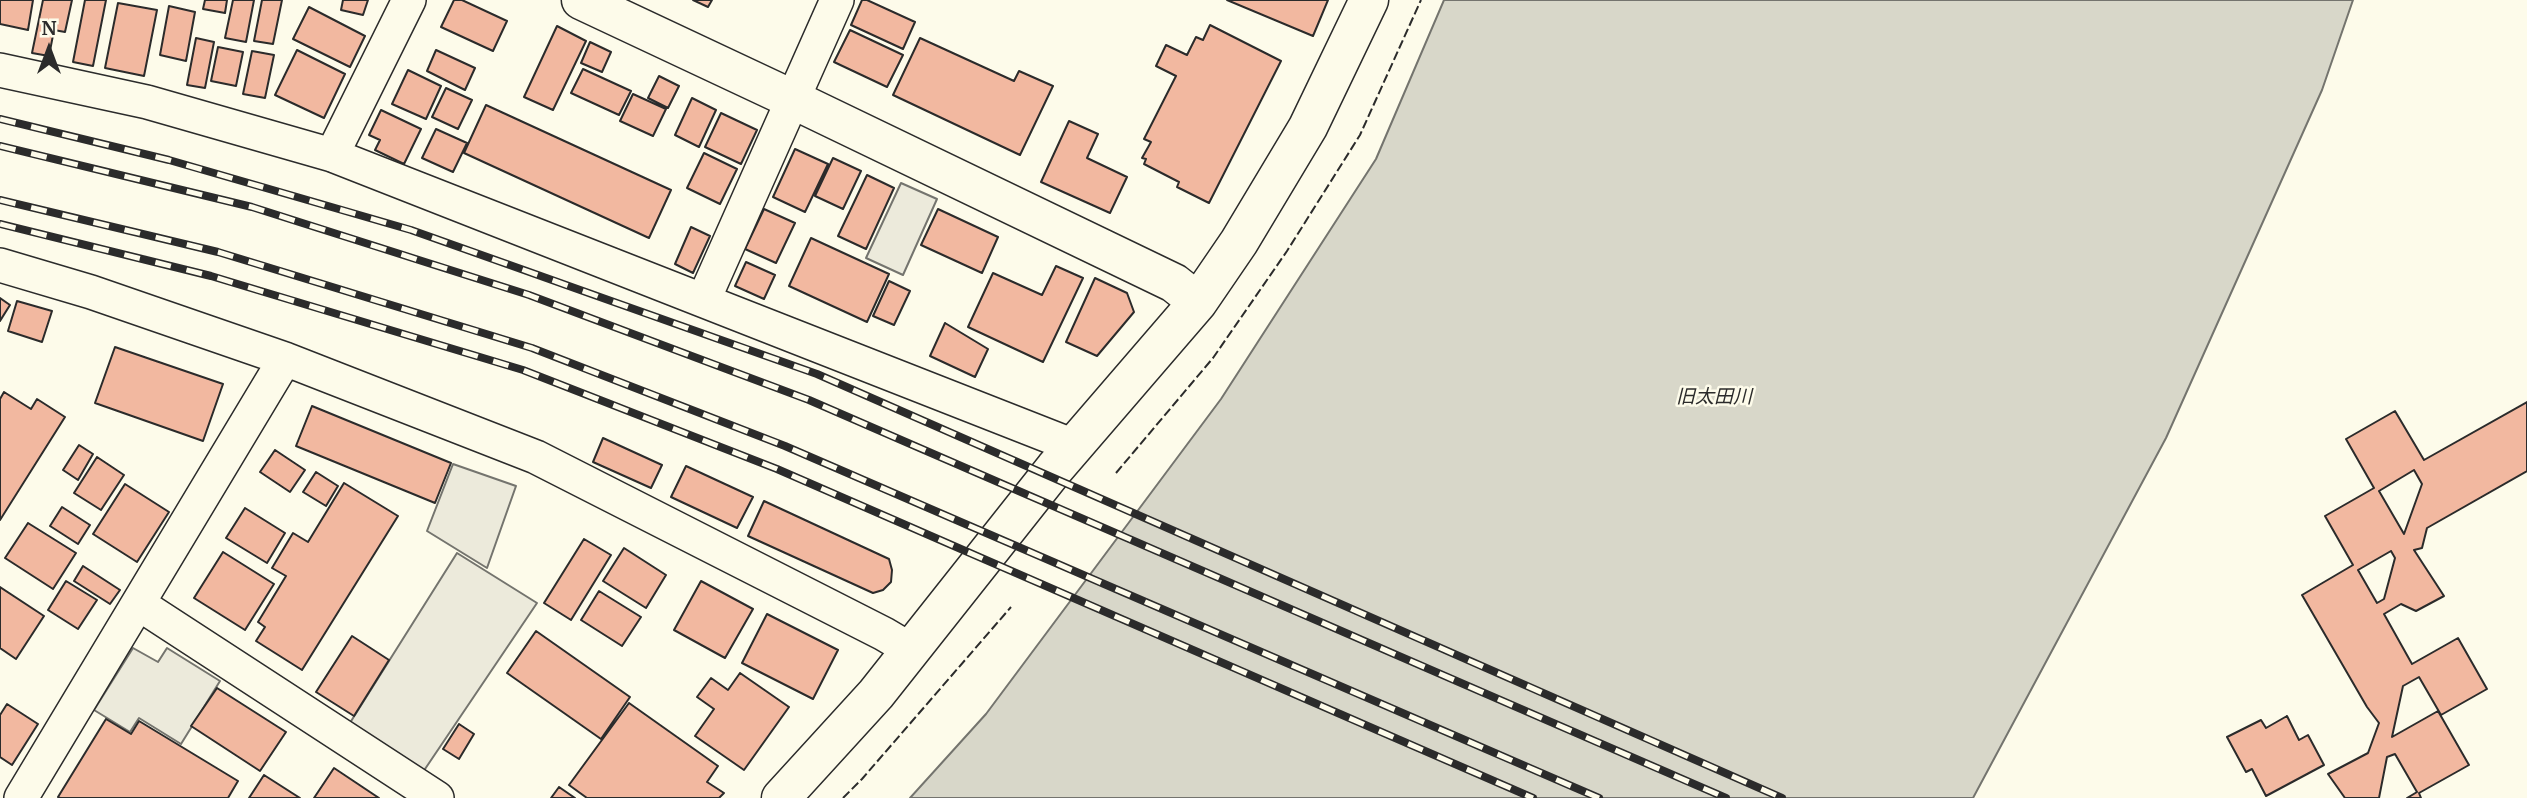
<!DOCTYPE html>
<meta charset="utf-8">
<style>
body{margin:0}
#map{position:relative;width:2527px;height:798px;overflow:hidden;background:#fdfbea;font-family:Merriweather,serif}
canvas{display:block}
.north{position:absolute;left:14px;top:14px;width:70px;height:70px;-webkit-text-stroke:5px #fdfbea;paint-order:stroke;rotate:0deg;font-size:19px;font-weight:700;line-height:28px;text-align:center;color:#2b2b2b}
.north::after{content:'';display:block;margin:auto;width:24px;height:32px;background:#2b2b2b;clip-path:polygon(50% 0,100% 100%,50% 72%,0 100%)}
</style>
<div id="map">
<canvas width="2527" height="798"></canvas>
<div class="north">N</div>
</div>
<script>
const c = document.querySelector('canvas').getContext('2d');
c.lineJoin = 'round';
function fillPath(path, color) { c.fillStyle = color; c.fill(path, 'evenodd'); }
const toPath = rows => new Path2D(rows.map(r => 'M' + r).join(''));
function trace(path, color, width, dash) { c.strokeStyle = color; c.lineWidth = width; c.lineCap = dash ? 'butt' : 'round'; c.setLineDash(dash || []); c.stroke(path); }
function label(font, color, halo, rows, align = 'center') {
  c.font = font + ' Merriweather,"Noto Sans JP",serif'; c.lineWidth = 5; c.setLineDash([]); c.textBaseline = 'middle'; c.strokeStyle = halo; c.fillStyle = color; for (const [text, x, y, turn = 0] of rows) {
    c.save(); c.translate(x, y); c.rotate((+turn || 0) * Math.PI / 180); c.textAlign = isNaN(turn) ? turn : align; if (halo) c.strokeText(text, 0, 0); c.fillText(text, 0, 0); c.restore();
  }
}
const parking = toPath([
 [901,183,937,199,903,275,866,258,901,183],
 [453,464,516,486,487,568,427,531,453,464],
 [457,553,537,603,423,772,348,726,457,553],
 [133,648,158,662,167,648,220,681,181,744,139,718,130,732,94,710,133,648]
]);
fillPath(parking, '#eceadb');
trace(parking, '#74746e', 2);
const water = toPath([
 [1444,0,2353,0,2322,90,2166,438,1973,798,910,798,986,714,1221,399,1376,159,1444,0]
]);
fillPath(water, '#d8d7c9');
trace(water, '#74746e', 2);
const building = toPath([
 [0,0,33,0,28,30,0,24,0,0],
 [43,0,72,0,65,32,54,30,49,56,32,53,43,0],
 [85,0,106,0,93,66,73,62,85,0],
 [205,0,227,0,225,13,203,9,205,0],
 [233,0,254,0,246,42,225,38,233,0],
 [262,0,282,0,273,44,254,41,262,0],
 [343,0,368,0,363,15,341,10,343,0],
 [454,0,462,0,507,21,493,51,441,27,454,0],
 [693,0,712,0,708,7,693,0],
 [862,0,867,0,915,22,903,49,851,25,862,0],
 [1227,0,1328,0,1313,36,1227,0],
 [118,3,157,10,144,76,105,68,118,3],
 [169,6,195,12,186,61,160,55,169,6],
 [309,7,365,36,350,67,293,39,309,7],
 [1210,25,1281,61,1209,203,1177,187,1179,182,1144,164,1146,159,1142,158,1151,142,1144,139,1176,76,1156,66,1166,45,1187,55,1196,37,1203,40,1210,25],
 [557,26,586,41,553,110,524,97,557,26],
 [850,30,903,55,887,87,834,62,850,30],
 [196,38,214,42,205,88,187,85,196,38],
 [920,38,1014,81,1019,71,1053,86,1020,155,893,95,920,38],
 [590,42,611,52,602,72,581,63,590,42],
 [218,47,243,52,236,86,211,81,218,47],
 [297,50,345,74,324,118,275,95,297,50],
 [436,50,475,68,465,90,427,71,436,50],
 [252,51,274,55,265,98,243,94,252,51],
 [583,69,631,91,619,115,571,93,583,69],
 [408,70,441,86,426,119,392,104,408,70],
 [659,76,679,86,668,108,648,98,659,76],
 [446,88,472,100,458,129,432,117,446,88],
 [633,94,666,109,653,136,620,121,633,94],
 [692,98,716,110,699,147,675,135,692,98],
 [486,105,671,190,649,238,464,153,486,105],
 [381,110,421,129,404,164,375,150,380,140,369,135,381,110],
 [721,113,757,130,741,164,705,147,721,113],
 [1069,121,1098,134,1087,158,1127,177,1110,213,1041,182,1069,121],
 [436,129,467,143,453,172,422,158,436,129],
 [795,149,828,164,805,212,773,197,795,149],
 [704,153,737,169,720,204,687,188,704,153],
 [833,158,861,171,843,209,815,196,833,158],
 [867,175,894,188,866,249,838,236,867,175],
 [764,209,795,223,776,263,745,249,764,209],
 [938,209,998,237,982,273,921,245,938,209],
 [691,227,710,236,693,273,675,264,691,227],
 [811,238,889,274,867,322,789,286,811,238],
 [746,262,775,275,764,299,735,286,746,262],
 [1056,266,1083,278,1043,362,968,327,993,273,1042,295,1056,266],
 [1095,278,1127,293,1134,312,1097,356,1066,342,1095,278],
 [889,281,910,291,894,325,873,316,889,281],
 [0,298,10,305,0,321,0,298],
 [17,301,52,311,42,342,8,331,17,301],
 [945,323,988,349,975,377,930,356,945,323],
 [115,347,223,384,203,441,95,403,115,347],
 [4,392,31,409,37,399,65,417,0,520,0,399,4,392],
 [2527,402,2527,471,2427,528,2422,548,2414,550,2444,596,2416,611,2401,604,2384,614,2412,664,2458,638,2487,689,2441,715,2419,677,2403,686,2392,737,2438,711,2469,765,2419,793,2421,798,2407,798,2417,792,2395,754,2387,757,2379,798,2345,798,2328,774,2368,753,2379,723,2367,707,2302,595,2353,565,2325,516,2374,488,2346,439,2395,411,2424,460,2527,402],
 [2414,470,2422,484,2404,534,2379,491,2414,470],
 [2391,551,2395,558,2384,599,2377,603,2358,570,2391,551],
 [312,406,451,463,435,503,296,446,312,406],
 [603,438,662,465,651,488,593,462,603,438],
 [79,445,93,454,78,480,63,470,79,445],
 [275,450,305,470,290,492,260,472,275,450],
 [97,457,124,475,101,510,74,493,97,457],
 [686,466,753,497,737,528,671,497,686,466],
 [316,472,338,486,326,506,303,492,316,472],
 [344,483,398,516,302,670,256,641,265,627,258,622,286,576,272,568,293,533,308,542,344,483],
 [125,484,169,512,137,562,93,534,125,484],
 [764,501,889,559,892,570,891,582,883,590,873,593,748,536,764,501],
 [62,507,90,525,78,544,50,526,62,507],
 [245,508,285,533,267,563,226,538,245,508],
 [28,523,76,553,53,589,5,558,28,523],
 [584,539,611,555,571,620,544,603,584,539],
 [624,548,666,575,646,608,603,581,624,548],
 [223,552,274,584,245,630,194,598,223,552],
 [83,566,120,590,110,604,74,581,83,566],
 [66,581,97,600,78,629,48,610,66,581],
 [701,581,753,609,725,658,674,630,701,581],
 [0,587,44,616,16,659,0,648,0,587],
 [599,591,641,617,622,646,581,620,599,591],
 [767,614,838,650,813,699,742,663,767,614],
 [536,631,630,697,601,739,507,673,536,631],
 [352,636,389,660,354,716,316,692,352,636],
 [740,673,789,707,744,770,695,736,714,709,697,697,711,678,728,690,740,673],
 [217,688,286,732,260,771,191,726,217,688],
 [629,703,718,766,707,782,724,793,719,798,587,798,569,785,629,703],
 [7,704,38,724,12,765,0,757,0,715,7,704],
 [2287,716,2299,740,2308,735,2324,765,2266,796,2252,769,2246,772,2227,737,2261,720,2266,728,2287,716],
 [106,719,131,734,139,721,238,781,228,798,60,798,58,797,106,719],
 [459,724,474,734,459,759,443,749,459,724],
 [334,768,379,798,314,798,334,768],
 [264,775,300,798,249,798,264,775],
 [559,787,575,798,551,798,559,787]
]);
fillPath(building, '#f2b8a0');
trace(building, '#2b2b2b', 2);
const street = toPath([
 [0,70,147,102,332,155,1074,446],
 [332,155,409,0],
 [0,265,91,292,285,359,536,457,884,634,911,650],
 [704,299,837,0],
 [139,604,437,798],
 [21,798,285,359]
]);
const secondary = toPath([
 [581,0,794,100,1174,283,1198,302],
 [781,798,876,694,1055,468,1198,302,1239,242,1308,127,1369,0]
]);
trace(street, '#2b2b2b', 36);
trace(secondary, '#2b2b2b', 41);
trace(street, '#fdfbea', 33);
trace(secondary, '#fdfbea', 38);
const rail = toPath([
 [0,119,169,160,411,230,817,374,1782,798],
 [0,146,252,207,529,295,809,400,1726,798],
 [0,200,218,252,532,348,785,446,1599,798],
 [0,224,211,276,523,370,777,469,1533,798]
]);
trace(rail, '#2b2b2b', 8);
trace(rail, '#fdfbea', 5, [16]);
trace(toPath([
 [1116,473,1213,358,1287,251,1360,135,1421,0],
 [843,798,862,779,1011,607]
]), '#2b2b2b', 2, [9, 3.5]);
label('italic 19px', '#2b2b2b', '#fdfbea', [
 ["旧太田川",1714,398]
]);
</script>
